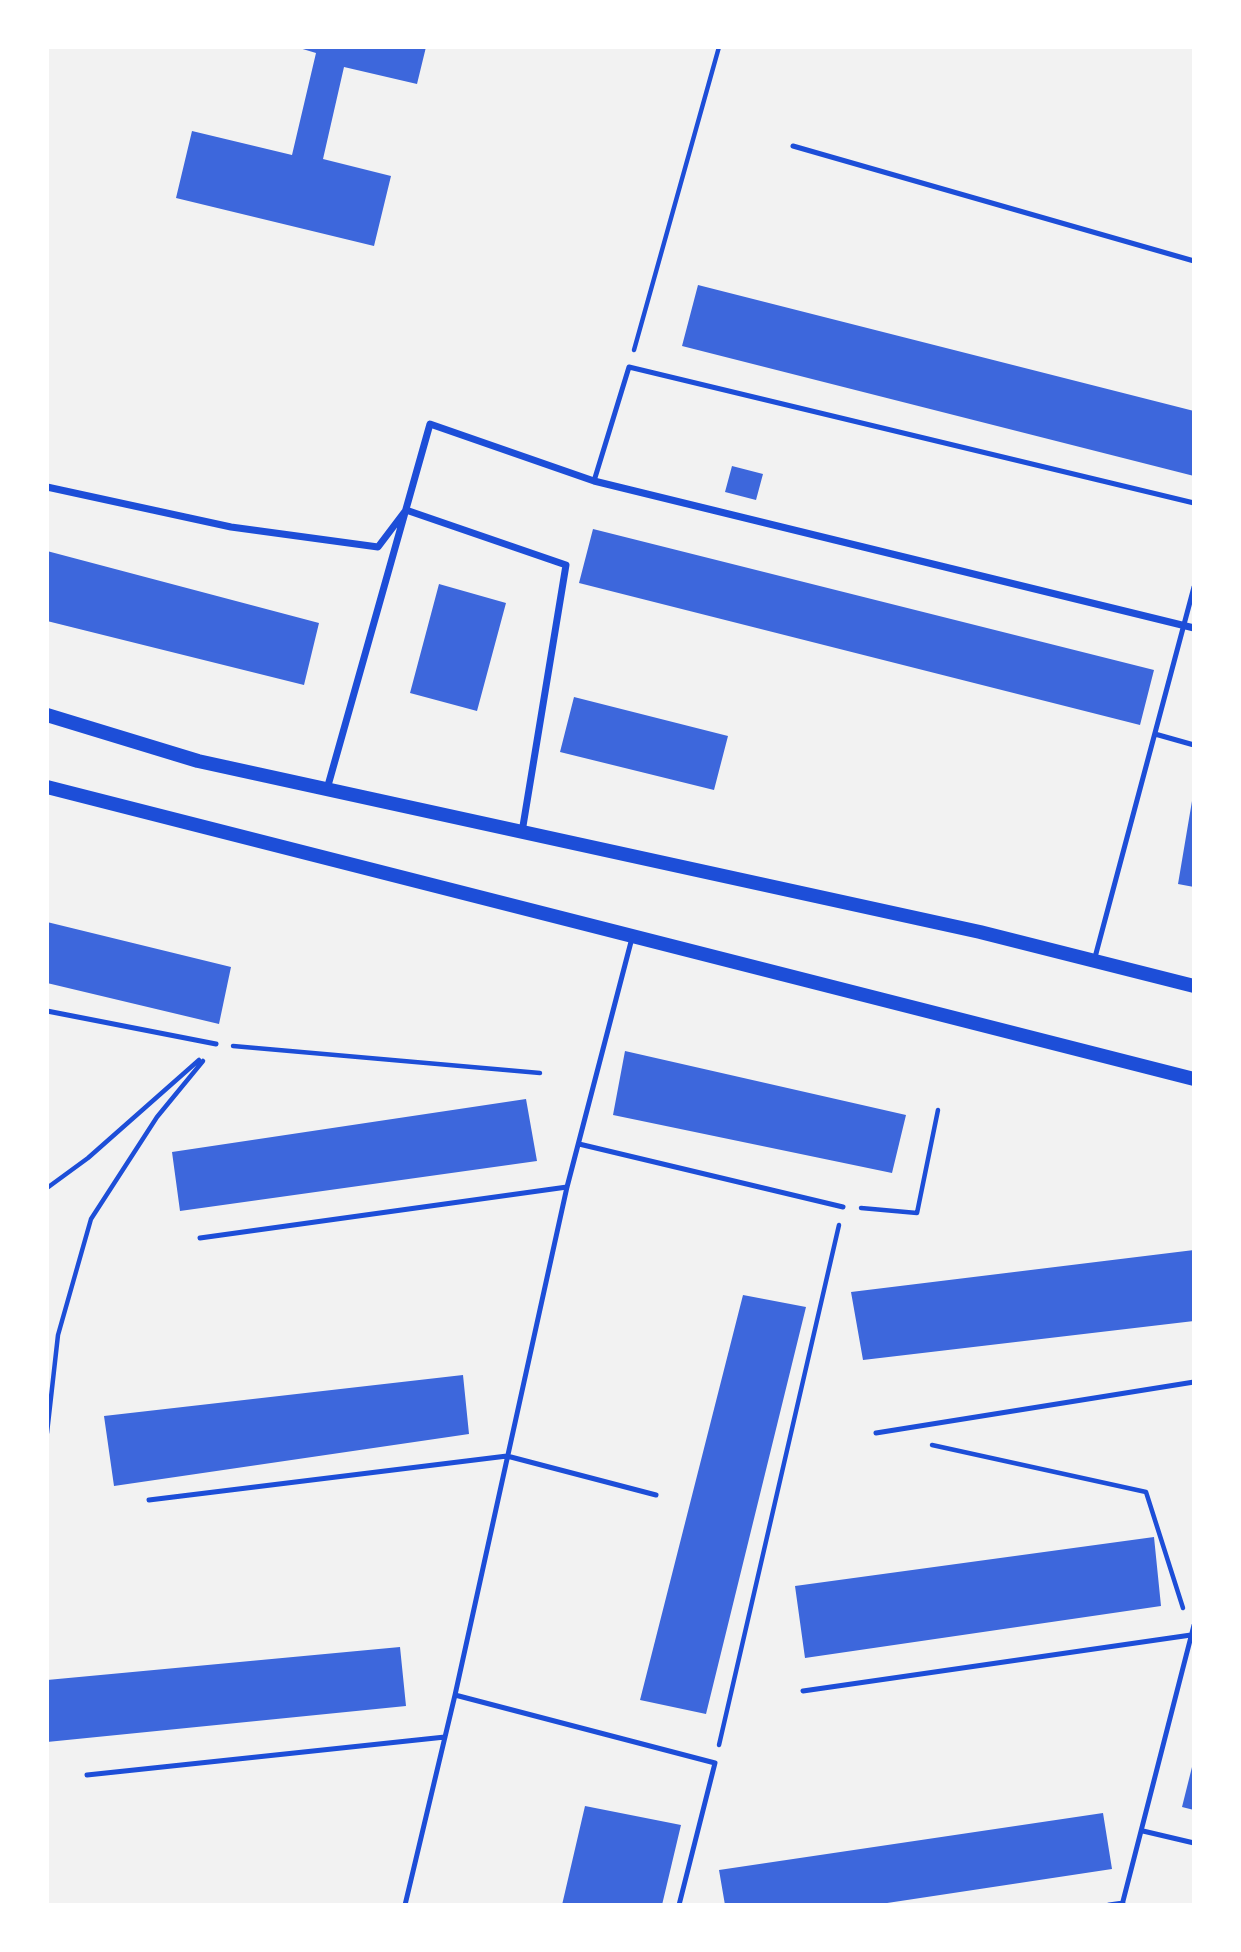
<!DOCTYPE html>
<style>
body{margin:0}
#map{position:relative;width:1241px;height:1952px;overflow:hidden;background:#f2f2f2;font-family:"DM Sans",sans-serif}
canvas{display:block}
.frame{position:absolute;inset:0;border:49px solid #fff;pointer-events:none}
</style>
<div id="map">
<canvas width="1241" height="1952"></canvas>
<div class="frame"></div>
</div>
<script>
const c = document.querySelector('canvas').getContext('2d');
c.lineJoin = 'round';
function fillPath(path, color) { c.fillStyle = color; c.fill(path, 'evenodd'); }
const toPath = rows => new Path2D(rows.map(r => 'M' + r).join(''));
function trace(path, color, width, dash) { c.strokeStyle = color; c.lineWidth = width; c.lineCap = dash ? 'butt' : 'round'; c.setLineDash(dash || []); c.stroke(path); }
fillPath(toPath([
 [296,47,426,47,417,84,344,67,323,159,391,176,374,246,176,198,192,131,292,155,316,53],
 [698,285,1194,411,1194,476,682,346],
 [732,466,763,474,756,500,725,492],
 [593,529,1154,670,1140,725,579,583],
 [47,551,319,623,304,685,47,621],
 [439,584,506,603,477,711,410,693],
 [574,697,728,736,714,790,560,752],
 [1192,801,1194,801,1194,887,1178,884],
 [47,922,231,967,219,1024,47,983],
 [625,1051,906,1115,892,1173,613,1115],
 [526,1099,537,1161,180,1211,172,1152],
 [1194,1250,1194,1321,863,1360,851,1292],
 [743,1295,806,1307,706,1714,640,1700],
 [463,1375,469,1434,114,1486,104,1416],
 [1154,1537,1161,1606,805,1658,795,1586],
 [400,1647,406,1706,47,1742,47,1680],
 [1193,1763,1194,1763,1194,1810,1182,1807],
 [585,1806,681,1825,662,1905,562,1905],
 [1103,1813,1112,1869,874,1905,725,1905,719,1870]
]), '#3d67dc');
trace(toPath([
 [634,350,719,47],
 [233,1046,540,1073],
 [47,1188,88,1158,199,1060],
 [861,1208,917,1213,938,1110],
 [47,1433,58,1335,91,1219,157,1117,203,1061],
 [932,1445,1146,1492,1183,1608],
 [719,1745,839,1225]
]), '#1d4ed8', 4.5);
trace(toPath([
 [793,146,1194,261],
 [594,481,629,367,1194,503],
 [1155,734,1194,745],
 [632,938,567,1187,455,1695,715,1763,679,1905],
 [1094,961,1194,587],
 [47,1011,216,1044],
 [579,1144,843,1207],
 [200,1238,567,1187],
 [876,1433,1194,1382],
 [149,1500,507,1456,656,1495],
 [803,1691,1191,1635],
 [87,1775,445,1737],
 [1143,1831,1194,1843],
 [405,1905,455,1695],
 [1109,1905,1123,1903],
 [1122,1905,1194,1625]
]), '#1d4ed8', 5);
trace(toPath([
 [47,487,231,527,378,547,406,510,566,565,522,832],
 [327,789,430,424,594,481,1194,628]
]), '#1d4ed8', 7);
trace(toPath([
 [47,715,198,761,980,932,1194,986],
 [47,787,1194,1079]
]), '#1d4ed8', 14);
</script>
